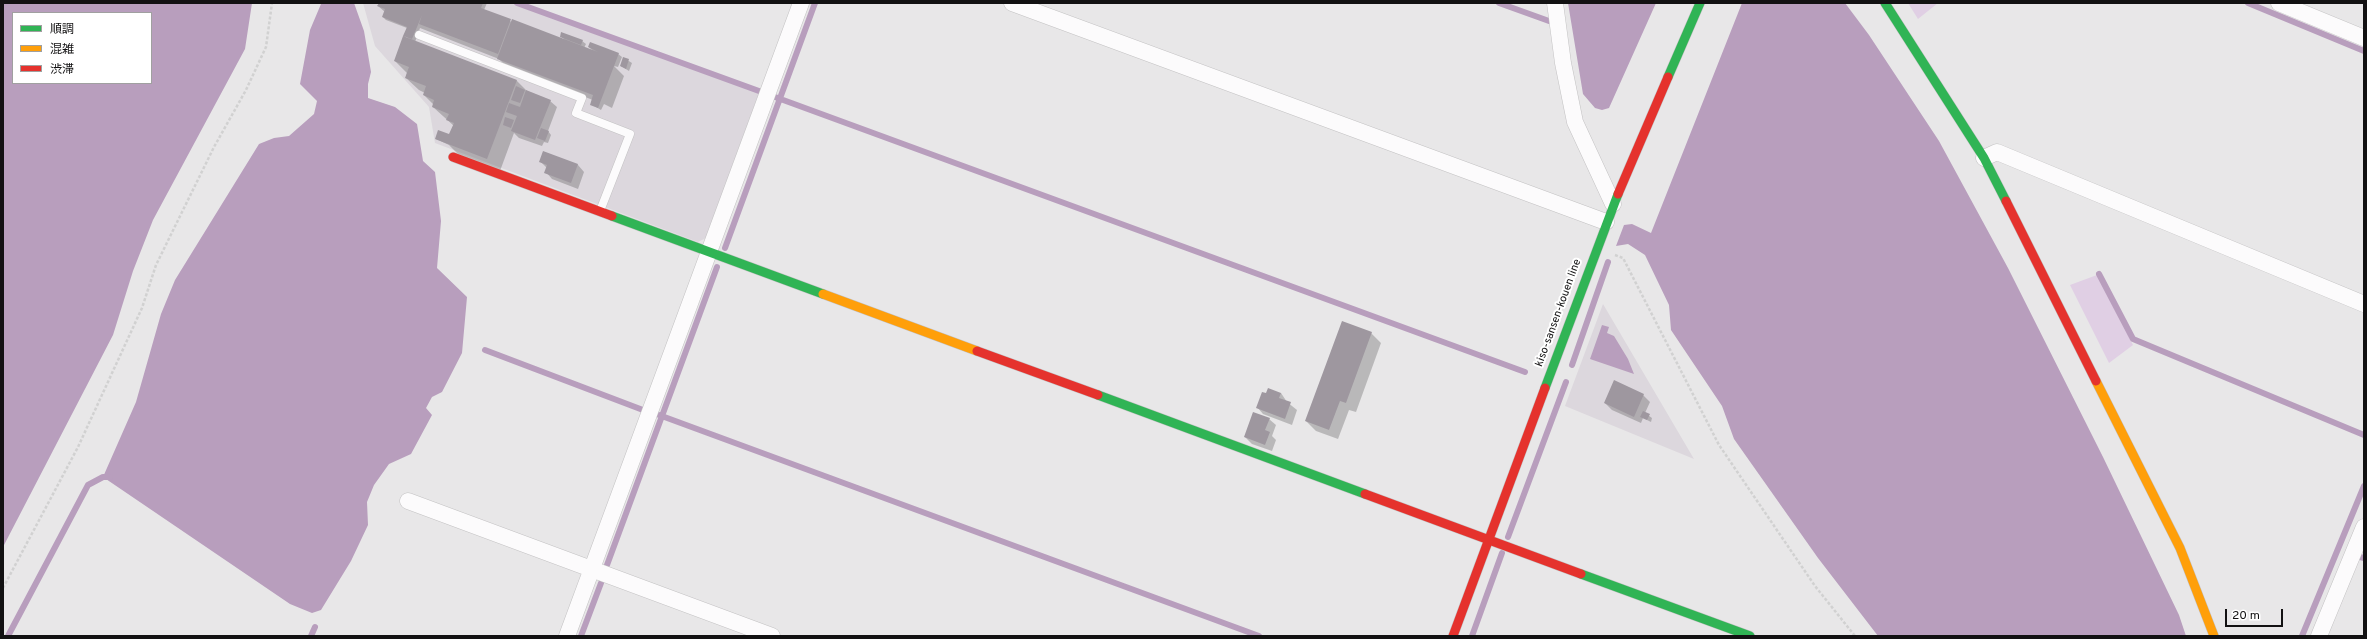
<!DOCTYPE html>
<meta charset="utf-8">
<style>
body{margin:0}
#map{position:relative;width:2367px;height:639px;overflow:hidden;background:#e8e7e8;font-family:Overpass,"Noto Sans JP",sans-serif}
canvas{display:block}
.frame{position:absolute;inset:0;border:4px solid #121112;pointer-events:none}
.legend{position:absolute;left:12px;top:12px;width:140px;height:72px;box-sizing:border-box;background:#fff;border:1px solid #a0a0a0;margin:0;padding:5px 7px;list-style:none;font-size:12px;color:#121112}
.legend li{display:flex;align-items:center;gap:8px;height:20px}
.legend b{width:20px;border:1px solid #a0a0a0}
.scale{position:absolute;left:2225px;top:609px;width:58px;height:18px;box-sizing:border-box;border:2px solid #121112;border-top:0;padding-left:5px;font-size:12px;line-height:14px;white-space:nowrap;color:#121112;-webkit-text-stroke:3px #fff;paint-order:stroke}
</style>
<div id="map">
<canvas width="2367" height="639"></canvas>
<div class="frame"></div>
<ul class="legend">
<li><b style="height:5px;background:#30b455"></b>順調</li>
<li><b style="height:5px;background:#ff9f0a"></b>混雑</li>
<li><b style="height:5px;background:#e5322d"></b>渋滞</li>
</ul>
<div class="scale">20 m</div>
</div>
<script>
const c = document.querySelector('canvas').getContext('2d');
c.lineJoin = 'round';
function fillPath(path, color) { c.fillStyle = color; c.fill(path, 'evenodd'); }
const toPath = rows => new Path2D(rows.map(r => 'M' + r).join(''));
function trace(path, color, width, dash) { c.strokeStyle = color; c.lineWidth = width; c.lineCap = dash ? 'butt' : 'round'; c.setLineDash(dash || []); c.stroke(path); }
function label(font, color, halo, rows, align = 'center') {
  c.font = font + ' Overpass,sans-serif'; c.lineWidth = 4; c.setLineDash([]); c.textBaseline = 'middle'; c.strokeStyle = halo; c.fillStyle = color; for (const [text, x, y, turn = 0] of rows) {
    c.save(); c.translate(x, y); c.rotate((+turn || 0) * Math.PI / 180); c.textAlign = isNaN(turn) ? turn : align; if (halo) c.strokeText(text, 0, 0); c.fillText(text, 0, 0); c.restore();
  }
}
fillPath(toPath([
 [363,3,513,3,759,93,706,238,698,242,435,143,429,107,375,46],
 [1603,304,1694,459,1565,406]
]), '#dcd7dd');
fillPath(toPath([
 [1908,3,1938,3,1918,19],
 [2097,275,2133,345,2109,363,2070,285]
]), '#e0cfe4');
fillPath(toPath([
 [3,3,252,3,245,49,153,220,133,271,113,335,3,547],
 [13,13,151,13,151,83,13,83],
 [354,3,364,31,371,72,368,84,368,98,395,107,417,124,423,161,435,172,441,221,437,268,467,297,462,353,442,392,432,397,426,408,432,415,411,454,389,464,374,485,367,502,368,525,351,561,321,610,312,613,290,604,103,477,136,402,161,314,175,280,259,144,274,138,289,136,314,114,317,101,300,84,310,30,321,4],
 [1568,3,1656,3,1609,108,1602,110,1595,108,1583,94],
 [1742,3,1845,3,1869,35,1939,141,2008,268,2103,457,2179,615,2186,636,1878,636,1818,558,1734,439,1722,406,1671,330,1669,305,1645,255,1628,244,1616,246,1624,225,1632,224,1651,233],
 [1602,325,1609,327,1607,333,1614,336,1628,359,1634,374,1590,359]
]), '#b89ebd');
fillPath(toPath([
 [380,3,487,3,484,10,512,22,565,40,561,36,582,41,586,44,584,48,593,51,589,47,618,54,622,57,618,67,614,66,624,76,612,108,604,104,601,110,591,104,593,100,508,68,499,59,420,28,415,42,517,81,528,92,550,101,557,107,548,131,551,135,548,143,544,142,542,146,519,138,514,133,500,171,460,156,449,145,436,139,449,136,454,126,433,107,434,105,424,95,425,93,419,90,406,78,407,73,395,61,409,39,405,35,407,28,386,20,383,17,385,12,378,6],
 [624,58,632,63,629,71,621,66],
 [544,152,578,165,584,172,578,189,552,179,546,172,547,168,541,162],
 [1371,333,1381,343,1356,412,1349,410,1338,439,1316,431,1306,421],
 [1281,393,1287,402,1297,410,1292,425,1263,414,1257,407,1266,394],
 [1643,395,1650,402,1645,413,1652,418,1651,422,1643,418,1641,423,1612,410,1605,403],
 [1269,419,1276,425,1272,436,1276,440,1272,451,1252,444,1245,437]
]), '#0003');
trace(toPath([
 [517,3,759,91],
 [1499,3,1549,21],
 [2248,3,2364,51],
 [775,97,1525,372],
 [725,248,815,3],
 [2099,274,2133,339,2364,435],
 [485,350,643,410],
 [1572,365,1608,262],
 [659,415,1259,636],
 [1508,537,1566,382],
 [2360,557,2364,558],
 [607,565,717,267],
 [8,636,88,485,103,477,110,477],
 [311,636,315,627],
 [581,636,601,583],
 [1472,636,1502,553],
 [2302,636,2364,486]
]), '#b89ebd', 6);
fillPath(toPath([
 [379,3,483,3,481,8,511,19,498,54,419,24,422,15,412,39,403,36,407,27,382,17,385,9,377,6],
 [512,19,598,52,588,47,590,42,619,53,598,108,590,105,593,95,497,59],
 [561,32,583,40,581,45,560,37],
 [403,36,517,80,487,159,435,139,438,130,449,134,454,123,446,120,449,114,432,107,434,100,423,95,426,86,405,78,409,67,394,61],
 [623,57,629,59,626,69,620,66],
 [516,86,525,90,520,103,511,100],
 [526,90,551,100,535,140,511,131,517,116,506,112,509,103,520,107],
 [505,117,514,120,511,128,503,125],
 [541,128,549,131,545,141,537,138],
 [543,151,578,164,571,183,544,173,547,165,539,162],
 [1342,321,1372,332,1346,403,1340,401,1329,430,1305,421],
 [1614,380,1644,394,1634,417,1604,403],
 [1268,388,1281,393,1279,398,1291,402,1285,419,1256,408,1262,392,1266,393],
 [1643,411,1650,414,1647,420,1640,417],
 [1253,412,1270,418,1265,430,1270,432,1265,445,1244,437]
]), '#9e979f');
const lane = toPath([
 [419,35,582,98,576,113,630,134,600,211]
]);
const street = toPath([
 [1012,3,1606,222],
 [1555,3,1563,63,1575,122,1613,204],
 [2279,3,2364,38],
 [1984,158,1997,152,2364,304],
 [408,501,772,636],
 [567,636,801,3],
 [2319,636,2364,527]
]);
const fast = toPath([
 [1885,3,1984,158,2006,201],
 [1668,77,1700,3],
 [612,216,823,294],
 [1545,388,1618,194],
 [1098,395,1365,494],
 [1581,574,1750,636]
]);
const slow = toPath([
 [823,294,977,351],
 [2096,381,2180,548,2214,636]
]);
const jam = toPath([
 [453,157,612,216],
 [1618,194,1668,77],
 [2006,201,2096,381],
 [977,351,1098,395],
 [1365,494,1581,574],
 [1453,636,1545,388]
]);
trace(lane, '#c3c2c3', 9);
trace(street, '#c3c2c3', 17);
trace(fast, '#c3c2c3', 10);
trace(slow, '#c3c2c3', 10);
trace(jam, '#c3c2c3', 10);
trace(toPath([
 [1615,255,1623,258,1719,445,1815,586,1855,636],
 [3,588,78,447,142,308,156,265,214,147,246,90,266,47,272,3]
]), '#d1d1d1', 2.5, [3, 2]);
trace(lane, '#fcfbfc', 8);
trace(street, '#fcfbfc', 16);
trace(fast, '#30b455', 9);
trace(slow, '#ff9f0a', 9);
trace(jam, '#e5322d', 9);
label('11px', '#121112', '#fff', [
 ["kiso-sansen-kouen line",1559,313,-70]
]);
</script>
